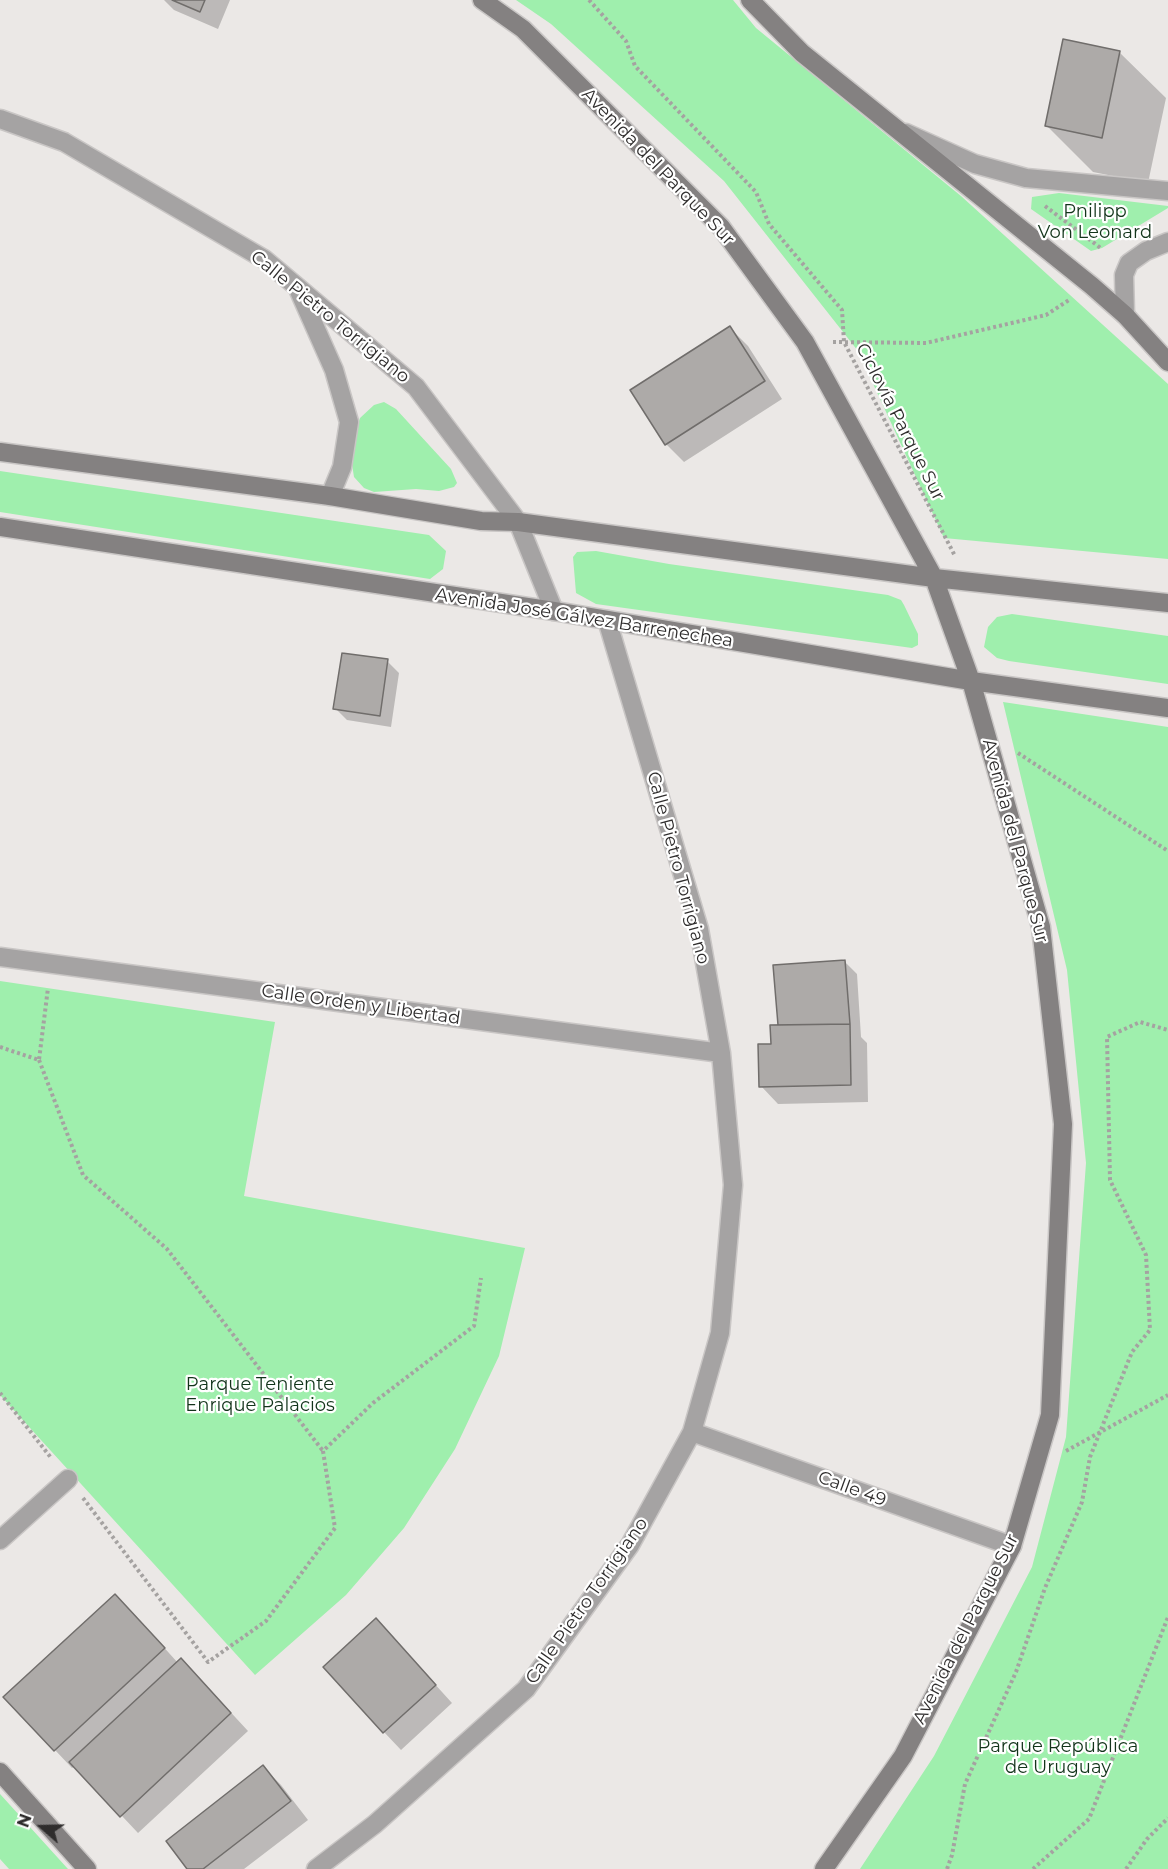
<!DOCTYPE html>
<meta charset="utf-8">
<style>
body{margin:0}
#map{position:relative;width:1168px;height:1869px;overflow:hidden;background:#ebe8e6;font-family:Montserrat,sans-serif}
canvas{display:block}
.north{position:absolute;left:12px;top:1797px;width:60px;height:60px;-webkit-text-stroke:4px #fff;paint-order:stroke;rotate:290deg;font-size:16px;font-weight:700;line-height:24px;text-align:center;color:#2f2d2d}
.north::after{content:'';display:block;margin:auto;width:21px;height:27px;background:#2f2d2d;clip-path:polygon(50% 0,100% 100%,50% 72%,0 100%)}
</style>
<div id="map">
<canvas width="1168" height="1869"></canvas>
<div class="north">N</div>
</div>
<script>
const c = document.querySelector('canvas').getContext('2d');
c.lineJoin = 'round';
function fillPath(path, color) { c.fillStyle = color; c.fill(path, 'evenodd'); }
const toPath = rows => new Path2D(rows.map(r => 'M' + r).join(''));
function trace(path, color, width, dash) { c.strokeStyle = color; c.lineWidth = width; c.lineCap = dash ? 'butt' : 'round'; c.setLineDash(dash || []); c.stroke(path); }
function label(font, color, halo, rows, align = 'center') {
  c.font = font + ' Montserrat,sans-serif'; c.lineWidth = 4.5; c.setLineDash([]); c.textBaseline = 'middle'; c.strokeStyle = halo; c.fillStyle = color; for (const [text, x, y, turn = 0] of rows) {
    c.save(); c.translate(x, y); c.rotate((+turn || 0) * Math.PI / 180); c.textAlign = isNaN(turn) ? turn : align; if (halo) c.strokeText(text, 0, 0); c.fillText(text, 0, 0); c.restore();
  }
}
fillPath(toPath([
 [516,0,733,0,756,28,961,196,1168,384,1168,559,944,538,858,351,724,181,551,24],
 [1059,193,1168,206,1168,208,1102,248,1091,251,1031,209,1032,197],
 [384,402,396,409,451,469,457,483,454,487,439,491,416,489,374,492,364,488,354,477,351,458,352,441,360,418,374,405],
 [0,471,429,535,446,551,443,569,430,579,0,512],
 [596,551,669,564,888,595,901,600,904,605,918,634,918,645,912,648,596,604,576,593,573,557,577,552],
 [1012,614,1168,636,1168,684,1009,661,997,658,984,647,988,627,997,617],
 [1003,702,1168,727,1168,1869,860,1869,934,1756,1032,1567,1066,1437,1086,1163,1067,970],
 [0,981,275,1022,244,1196,525,1248,499,1356,455,1449,404,1528,346,1595,255,1675,0,1395],
 [0,1794,68,1869,9,1869,0,1859]
]), '#9fefad');
fillPath(toPath([
 [164,0,230,0,218,29,174,10],
 [1119,52,1166,98,1148,183,1093,172,1046,125],
 [730,328,748,346,782,399,684,462,666,444],
 [387,661,399,673,391,727,347,720,335,708],
 [845,962,857,974,861,1037,867,1043,868,1102,778,1104,761,1086,772,1045,782,1026],
 [133,1613,178,1663,199,1678,248,1731,138,1833,75,1766,72,1768,55,1750],
 [393,1638,452,1703,401,1750,384,1732],
 [263,1767,281,1785,308,1820,244,1869,189,1869]
]), '#0003');
const building = toPath([
 [172,0,205,0,200,12,172,0],
 [1063,39,1120,51,1102,138,1045,126,1063,39],
 [730,326,765,381,665,445,630,390,730,326],
 [342,653,388,659,380,716,333,709,342,653],
 [845,960,850,1024,778,1025,773,965,845,960],
 [850,1024,851,1085,759,1087,758,1044,771,1044,770,1025,850,1024],
 [115,1594,165,1648,54,1751,3,1697,115,1594],
 [376,1618,436,1685,383,1733,323,1667,376,1618],
 [181,1658,231,1713,120,1817,69,1762,181,1658],
 [263,1765,291,1801,203,1869,187,1869,166,1841,263,1765]
]);
fillPath(building, '#adaaa8');
trace(building, '#706d6b', 1.5);
const street = toPath([
 [0,119,64,142,264,259,416,387,518,522,554,611],
 [906,133,975,164,1026,178,1168,191],
 [299,291,334,370,349,422,342,467,330,496],
 [1125,315,1124,275,1129,263,1146,251,1168,242],
 [0,957,721,1053],
 [692,1432,1012,1546],
 [0,1540,68,1479],
 [316,1869,375,1824,526,1689,630,1545,692,1432,720,1333,733,1185,721,1053,699,929,607,620]
]);
const secondary = toPath([
 [482,0,523,29,721,227,805,342,934,578,971,681,1041,927,1063,1124,1050,1415,1012,1546,903,1756,824,1869],
 [750,0,802,53,1092,286,1125,315,1168,362],
 [0,452,330,496,481,521,518,522,934,578,1168,603],
 [0,527,554,611,971,681,1168,708],
 [0,1772,87,1869]
]);
trace(street, '#c9c6c5', 21);
trace(secondary, '#c9c6c5', 21);
trace(toPath([
 [589,0,626,41,635,66,756,192,769,224,842,310,844,342,955,556],
 [1045,206,1102,249],
 [833,342,926,343,1046,315,1069,300],
 [1018,753,1168,851],
 [0,1047,39,1060,48,988],
 [39,1060,83,1175,167,1249,323,1451],
 [0,1393,52,1459],
 [1066,1451,1168,1395],
 [83,1498,208,1662,266,1621,335,1528,323,1451,373,1403,474,1326,481,1278],
 [947,1869,952,1855,965,1784,1016,1672,1045,1588,1082,1502,1090,1457,1132,1352,1150,1330,1146,1255,1110,1180,1107,1037,1140,1022,1168,1030],
 [1033,1869,1089,1819,1168,1617],
 [1126,1869,1147,1839,1168,1818]
]), '#a5a2a1', 4, [3, 3]);
trace(street, '#a5a3a3', 18);
trace(secondary, '#848181', 18);
label('18px', '#2f2d2d', '#fff', [
 ["Avenida del Parque Sur",658,167,46],
 ["Calle Pietro Torrigiano",330,317,39],
 ["Ciclovía Parque Sur",900,422,63],
 ["Avenida José Gálvez Barrenechea",584,618,9],
 ["Avenida del Parque Sur",1015,841,75],
 ["Calle Pietro Torrigiano",678,868,75],
 ["Calle Orden y Libertad",361,1005,8],
 ["Calle 49",852,1489,20],
 ["Calle Pietro Torrigiano",587,1601,-55],
 ["Avenida del Parque Sur",966,1629,-63]
]);
label('18px', '#12341a', '#fff', [
 ["Pnilipp",1095,212],
 ["Von Leonard",1095,233],
 ["Parque Teniente",260,1385],
 ["Enrique Palacios",260,1406],
 ["Parque República",1058,1747],
 ["de Uruguay",1058,1768]
]);
</script>
